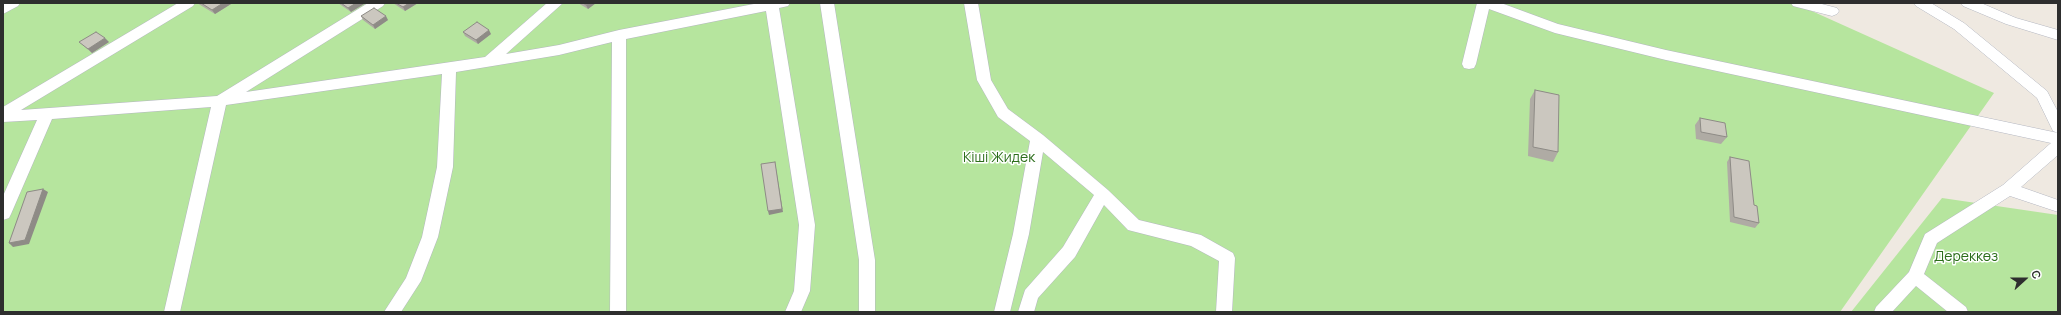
<!DOCTYPE html>
<meta charset="utf-8">
<style>
body{margin:0}
#map{position:relative;width:2061px;height:315px;overflow:hidden;background:#efe9e1;font-family:Manrope,sans-serif}
canvas{display:block}
.frame{position:absolute;inset:0;border:4px solid #2e2e2e;pointer-events:none}
.north{position:absolute;left:2005px;top:259px;width:40px;height:40px;-webkit-text-stroke:3px #fff;paint-order:stroke;rotate:69deg;font-size:11px;font-weight:700;line-height:16px;text-align:center;color:#2e2e2e}
.north::after{content:'';display:block;margin:auto;width:14px;height:18px;background:#2e2e2e;clip-path:polygon(50% 0,100% 100%,50% 72%,0 100%)}
</style>
<div id="map">
<canvas width="2061" height="315"></canvas>
<div class="frame"></div>
<div class="north">С</div>
</div>
<script>
const c = document.querySelector('canvas').getContext('2d');
c.lineJoin = 'round';
function fillPath(path, color) { c.fillStyle = color; c.fill(path, 'evenodd'); }
const toPath = rows => new Path2D(rows.map(r => 'M' + r).join(''));
function trace(path, color, width, dash) { c.strokeStyle = color; c.lineWidth = width; c.lineCap = dash ? 'butt' : 'round'; c.setLineDash(dash || []); c.stroke(path); }
function label(font, color, halo, rows, align = 'center') {
  c.font = font + ' Manrope,sans-serif'; c.lineWidth = 3; c.setLineDash([]); c.textBaseline = 'middle'; c.strokeStyle = halo; c.fillStyle = color; for (const [text, x, y, turn = 0] of rows) {
    c.save(); c.translate(x, y); c.rotate((+turn || 0) * Math.PI / 180); c.textAlign = isNaN(turn) ? turn : align; if (halo) c.strokeText(text, 0, 0); c.fillText(text, 0, 0); c.restore();
  }
}
fillPath(toPath([
 [3,3,1794,3,1994,93,1840,312,3,312],
 [1942,198,2058,215,2058,312,1851,312]
]), '#b6e59e');
const minor = toPath([
 [3,3,20,3,18,6,3,14,3,3],
 [178,3,195,3,193,6,21,110,217,96,368,3,385,3,383,6,246,92,485,57,547,3,563,3,506,54,559,45,619,30,759,3,790,3,788,6,779,8,815,225,810,291,801,312,785,312,794,291,799,225,766,11,626,39,626,312,610,312,612,42,559,55,456,72,453,167,438,237,421,281,401,312,384,312,406,278,422,237,437,167,442,74,226,105,180,312,164,312,211,107,52,119,11,214,9,218,3,220,3,196,37,120,3,122,3,107,178,3],
 [820,3,834,3,875,260,875,312,859,312,859,260,820,3],
 [964,3,978,3,991,80,1008,109,1043,135,1108,190,1139,220,1201,235,1233,253,1235,258,1232,312,1216,312,1219,261,1191,246,1128,230,1104,205,1075,257,1038,298,1034,312,1018,312,1025,290,1063,247,1094,195,1043,152,1029,234,1010,312,994,312,1013,234,1030,141,998,117,977,80,964,3],
 [1477,3,1501,3,1558,24,1666,50,2058,133,2058,155,2021,187,2058,200,2058,212,2010,196,1937,243,1924,274,1966,307,1968,312,1948,312,1916,286,1892,312,1874,312,1876,307,1909,272,1925,234,2003,185,2051,143,1666,60,1555,33,1489,9,1476,64,1474,68,1469,69,1464,68,1462,64,1477,3],
 [1791,3,1818,3,1837,8,1839,11,1837,14,1832,16,1793,6,1791,3],
 [1914,3,1931,3,1964,23,2047,91,2058,112,2058,133,2053,131,2037,98,1954,29,1916,6,1914,3],
 [1961,3,1981,3,2016,18,2058,30,2058,40,2006,24,1963,6,1961,3]
]);
trace(minor, '#b4b7c1', 1);
fillPath(minor, '#fff');
fillPath(toPath([
 [197,3,230,3,231,4,215,14],
 [338,3,364,3,364,4,351,12],
 [393,3,418,3,405,11],
 [578,3,596,3,588,9],
 [361,16,388,20,375,29,363,20],
 [463,32,491,34,478,44,465,36],
 [79,42,109,42,92,53,83,45],
 [1535,90,1558,152,1553,162,1528,156,1530,99],
 [1700,118,1727,137,1721,144,1696,139,1695,125],
 [1730,157,1754,205,1759,223,1755,228,1730,222,1727,162]
]), '#afaba4');
fillPath(toPath([
 [223,3,230,3,231,4,215,14,212,10],
 [356,3,364,3,364,4,351,12,348,8],
 [409,3,418,3,405,11,403,7],
 [589,3,596,3,588,9,586,5],
 [386,16,388,20,375,29,373,25],
 [489,30,491,34,478,44,476,40],
 [105,38,109,42,92,53,88,49],
 [775,162,783,212,769,215,768,211],
 [43,189,48,192,29,244,13,247,9,243]
]), '#8e8b86');
const building = toPath([
 [201,3,223,3,212,10,201,3],
 [341,3,356,3,348,8,341,3],
 [396,3,409,3,403,7,396,3],
 [583,3,589,3,586,5,583,3],
 [374,8,386,16,373,25,361,16,374,8],
 [477,22,489,30,476,40,463,32,477,22],
 [96,32,105,38,88,49,79,42,96,32],
 [1535,90,1559,95,1558,152,1533,147,1535,90],
 [1700,118,1725,123,1727,137,1701,132,1700,118],
 [1730,157,1749,161,1754,205,1757,206,1759,223,1734,217,1730,157],
 [775,162,782,209,768,211,761,164,775,162],
 [43,189,25,240,9,243,27,192,43,189]
]);
fillPath(building, '#cbc7bf');
trace(building, '#8e8b86', 1);
label('14px', '#2c6e1b', '#fff', [
 ["Кіші Жидек",999,158],
 ["Дереккөз",1966,257]
]);
</script>
